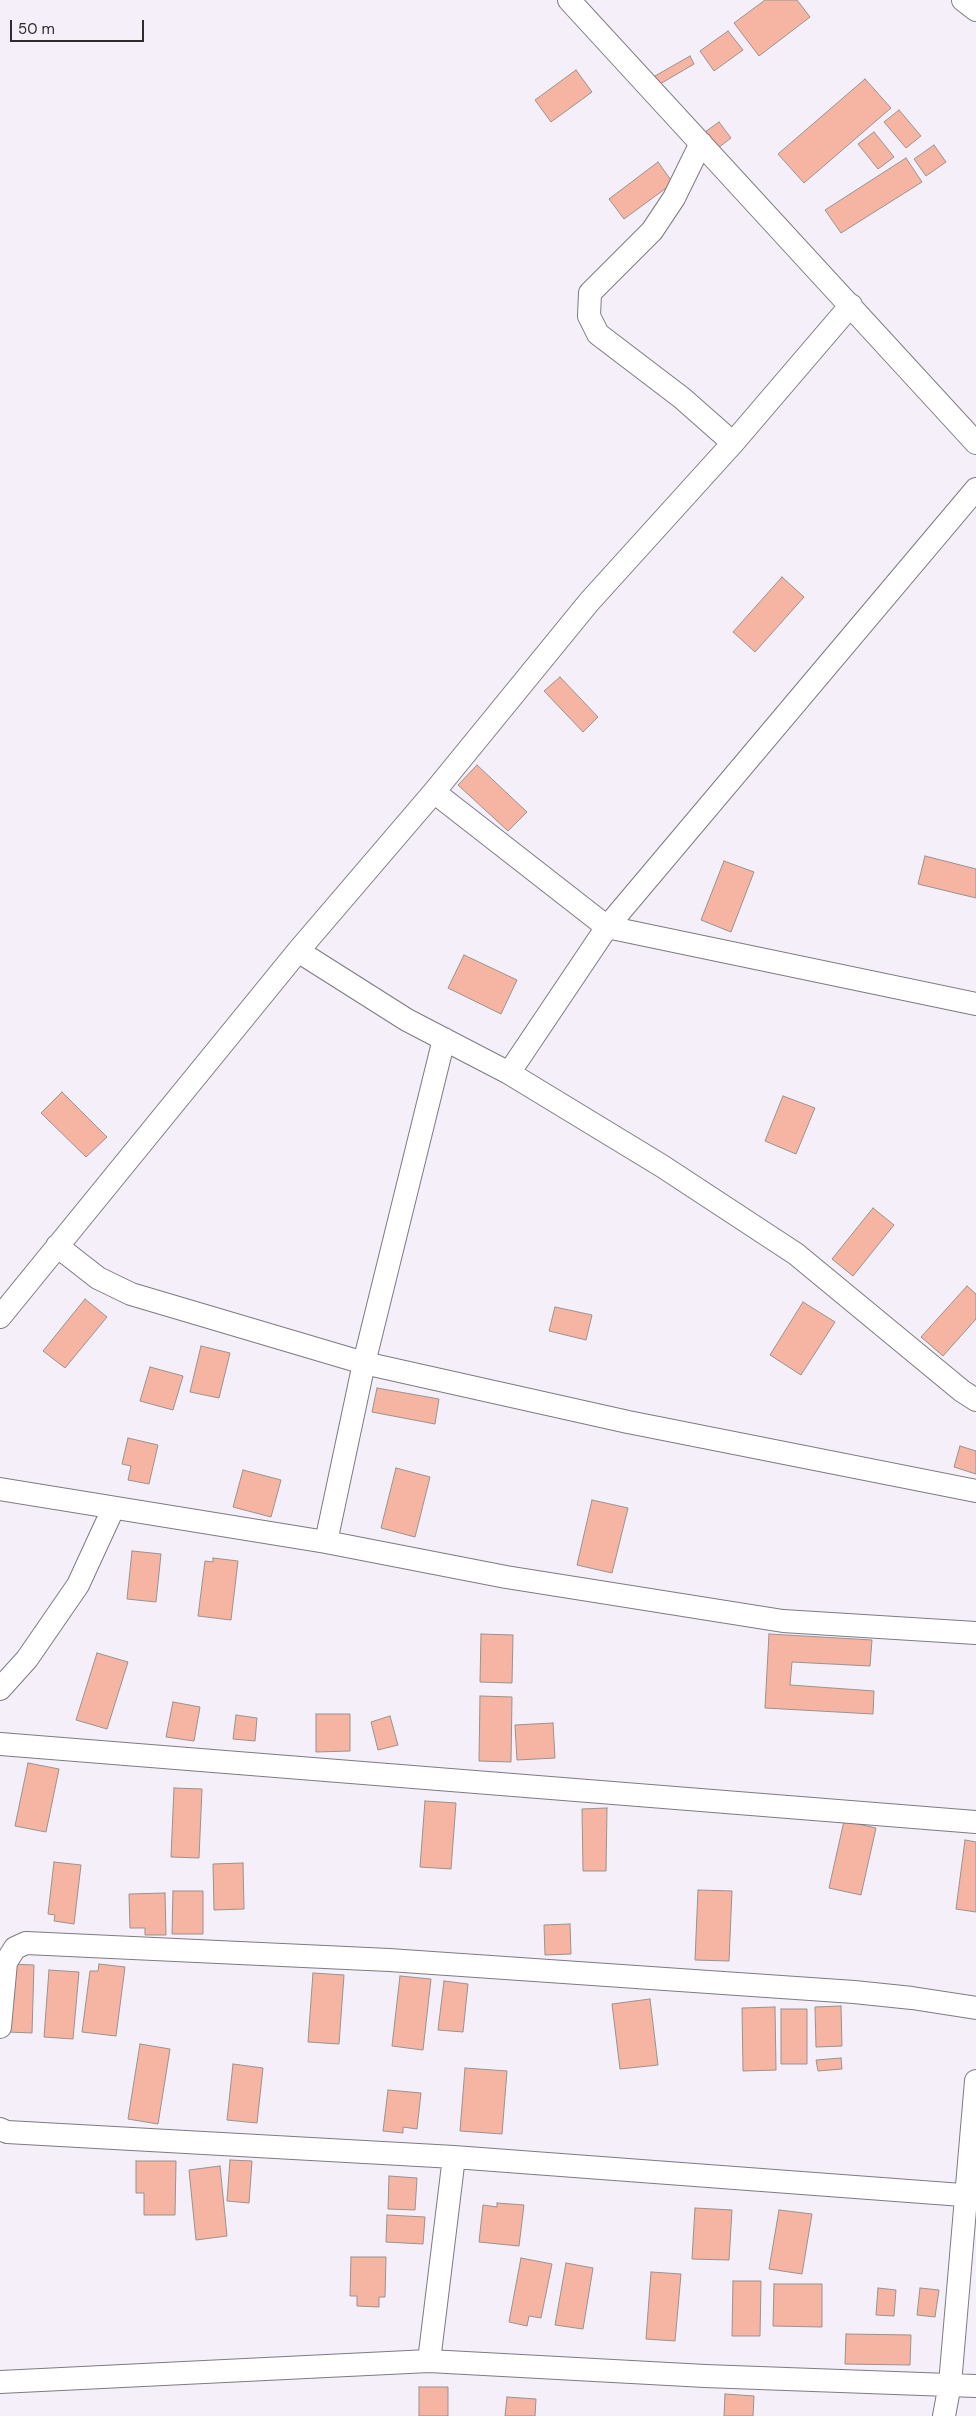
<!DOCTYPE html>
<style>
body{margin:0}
#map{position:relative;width:976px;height:2416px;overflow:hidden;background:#f4eff8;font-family:"DM Sans",sans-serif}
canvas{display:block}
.scale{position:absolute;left:10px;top:20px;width:134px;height:22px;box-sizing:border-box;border:2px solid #2e2c2f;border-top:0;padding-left:6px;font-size:15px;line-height:18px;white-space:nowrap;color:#2e2c2f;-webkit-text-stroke:4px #f4eff8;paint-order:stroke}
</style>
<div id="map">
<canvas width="976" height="2416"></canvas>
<div class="scale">50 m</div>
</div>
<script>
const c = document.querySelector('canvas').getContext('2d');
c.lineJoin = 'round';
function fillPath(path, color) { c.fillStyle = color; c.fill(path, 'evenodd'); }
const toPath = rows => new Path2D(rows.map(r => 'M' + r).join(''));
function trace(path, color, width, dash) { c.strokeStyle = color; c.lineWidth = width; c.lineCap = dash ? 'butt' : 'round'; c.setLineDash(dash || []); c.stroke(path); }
const building = toPath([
 [765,0,797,0,810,17,759,56,734,23,765,0],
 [728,31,743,50,714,71,700,51,728,31],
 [690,56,694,64,660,84,655,76,690,56],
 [576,70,592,92,551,122,535,100,576,70],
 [865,79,891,108,804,183,778,154,865,79],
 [899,110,921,136,906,148,884,122,899,110],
 [719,122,731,138,718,148,705,132,719,122],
 [874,132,894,157,878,169,858,144,874,132],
 [934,145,946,162,926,176,914,159,934,145],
 [906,158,922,182,841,233,825,210,906,158],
 [658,162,673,183,624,219,609,199,658,162],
 [782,577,804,597,755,652,733,632,782,577],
 [560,677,598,717,583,732,544,691,560,677],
 [477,765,527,812,508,831,458,785,477,765],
 [925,856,976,869,976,898,918,884,925,856],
 [724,861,754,872,731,932,701,920,724,861],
 [464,955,517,980,501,1014,448,988,464,955],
 [62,1092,107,1137,86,1157,41,1113,62,1092],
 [783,1096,815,1108,796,1154,765,1141,783,1096],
 [873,1208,894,1225,853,1276,832,1259,873,1208],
 [967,1286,976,1294,976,1319,943,1356,921,1337,967,1286],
 [85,1299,107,1317,65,1368,43,1351,85,1299],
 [803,1302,835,1322,801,1375,770,1355,803,1302],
 [555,1307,592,1315,586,1340,549,1331,555,1307],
 [201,1346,230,1353,219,1398,190,1392,201,1346],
 [150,1367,183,1376,173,1410,140,1401,150,1367],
 [377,1388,439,1399,435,1424,372,1412,377,1388],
 [128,1438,158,1445,149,1484,128,1480,131,1466,122,1464,128,1438],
 [960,1446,976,1451,976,1474,954,1467,960,1446],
 [396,1468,430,1477,415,1537,381,1528,396,1468],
 [243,1470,281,1480,271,1517,233,1507,243,1470],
 [592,1500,628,1508,612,1573,577,1565,592,1500],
 [132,1551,161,1554,156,1602,127,1599,132,1551],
 [213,1558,238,1561,231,1620,198,1616,205,1561,213,1562,213,1558],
 [481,1634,513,1635,512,1683,480,1682,481,1634],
 [769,1634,872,1640,870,1666,792,1662,790,1685,874,1691,873,1714,765,1708,769,1634],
 [97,1653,128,1662,107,1729,76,1720,97,1653],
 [480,1696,512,1697,511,1762,479,1761,480,1696],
 [173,1702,200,1707,194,1741,166,1737,173,1702],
 [316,1714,350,1714,350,1751,316,1752,316,1714],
 [236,1715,257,1718,255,1741,233,1739,236,1715],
 [390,1716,398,1745,378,1750,371,1722,390,1716],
 [553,1723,555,1758,517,1760,515,1725,553,1723],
 [28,1763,59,1769,46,1832,15,1826,28,1763],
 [174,1788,202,1789,199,1858,171,1857,174,1788],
 [425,1801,456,1803,451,1869,420,1867,425,1801],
 [607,1808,606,1871,583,1871,582,1809,607,1808],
 [844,1821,876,1828,861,1895,829,1888,844,1821],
 [965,1840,976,1842,976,1912,956,1909,965,1840],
 [54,1862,81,1865,74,1924,54,1921,55,1915,48,1914,54,1862],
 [243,1863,244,1909,214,1910,213,1864,243,1863],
 [698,1890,732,1891,729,1961,695,1960,698,1890],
 [173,1891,203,1891,203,1934,172,1934,173,1891],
 [165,1893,166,1935,145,1935,145,1928,130,1928,129,1894,165,1893],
 [570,1924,571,1954,545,1955,544,1925,570,1924],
 [10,1964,34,1965,32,2033,8,2032,10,1964],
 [99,1964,125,1967,116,2036,82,2032,90,1971,98,1971,99,1964],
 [49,1970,79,1972,73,2039,44,2037,49,1970],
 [313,1973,344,1975,339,2044,308,2042,313,1973],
 [400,1976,431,1979,423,2050,392,2046,400,1976],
 [444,1981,468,1984,463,2032,438,2030,444,1981],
 [650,1999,658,2065,620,2069,612,2004,650,1999],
 [841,2006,842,2046,816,2047,815,2007,841,2006],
 [775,2007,776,2070,743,2071,742,2008,775,2007],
 [781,2009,807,2009,807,2064,781,2064,781,2009],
 [140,2044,170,2049,158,2124,128,2119,140,2044],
 [841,2058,842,2069,818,2071,816,2060,841,2058],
 [233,2064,263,2068,257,2123,227,2120,233,2064],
 [465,2068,507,2071,502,2134,460,2131,465,2068],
 [388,2090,421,2093,417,2129,403,2127,403,2133,383,2131,388,2090],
 [230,2160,252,2161,249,2203,227,2201,230,2160],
 [136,2161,176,2161,175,2215,144,2215,144,2193,136,2193,136,2161],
 [220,2166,227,2236,196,2240,189,2170,220,2166],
 [389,2176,417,2178,415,2210,388,2209,389,2176],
 [497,2203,524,2205,519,2246,479,2242,483,2205,497,2207,497,2203],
 [695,2208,732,2210,729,2260,692,2259,695,2208],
 [779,2210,812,2214,802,2274,769,2269,779,2210],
 [387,2215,425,2217,423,2244,386,2242,387,2215],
 [351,2257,386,2257,385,2297,379,2297,379,2307,357,2306,357,2296,350,2296,351,2257],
 [521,2258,552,2264,541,2318,529,2316,527,2326,509,2322,521,2258],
 [566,2263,593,2268,583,2329,555,2325,566,2263],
 [651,2272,681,2274,675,2341,646,2339,651,2272],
 [733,2281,761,2281,760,2336,732,2336,733,2281],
 [774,2284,822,2284,822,2327,773,2326,774,2284],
 [878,2288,896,2290,894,2316,876,2315,878,2288],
 [920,2288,939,2290,935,2317,917,2315,920,2288],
 [846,2334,911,2335,910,2365,845,2364,846,2334],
 [419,2387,448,2387,448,2416,419,2416,419,2387],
 [725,2394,754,2396,753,2416,724,2416,725,2394],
 [507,2397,536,2399,535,2416,505,2416,507,2397]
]);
fillPath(building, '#f6b5a3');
trace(building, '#9b918e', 1);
const minor = toPath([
 [569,0,976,443],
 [963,0,976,10],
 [701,143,674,198,652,231,590,293,589,316,598,334,682,398,733,443],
 [434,792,607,927,976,1004],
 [298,951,407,1020,509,1073,662,1166,796,1254,962,1391,976,1400],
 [509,1073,607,927,976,489],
 [57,1246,98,1278,131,1294,364,1363,628,1422,976,1491],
 [0,1317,298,951,434,792,589,602,733,443,851,305],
 [0,1489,326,1542,506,1577,783,1621,976,1633],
 [326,1542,364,1363,444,1039],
 [0,1689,27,1659,78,1585,113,1509],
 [0,1744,976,1822],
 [0,2027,6,1962,15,1948,26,1943,389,1960,854,1992,912,1998,976,2008],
 [0,2129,7,2132,454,2157,976,2196],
 [429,2361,454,2157],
 [0,2382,429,2361,705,2376,976,2386],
 [944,2416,950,2384,976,2081]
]);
trace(minor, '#7e7a82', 24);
trace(minor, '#fff', 22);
</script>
